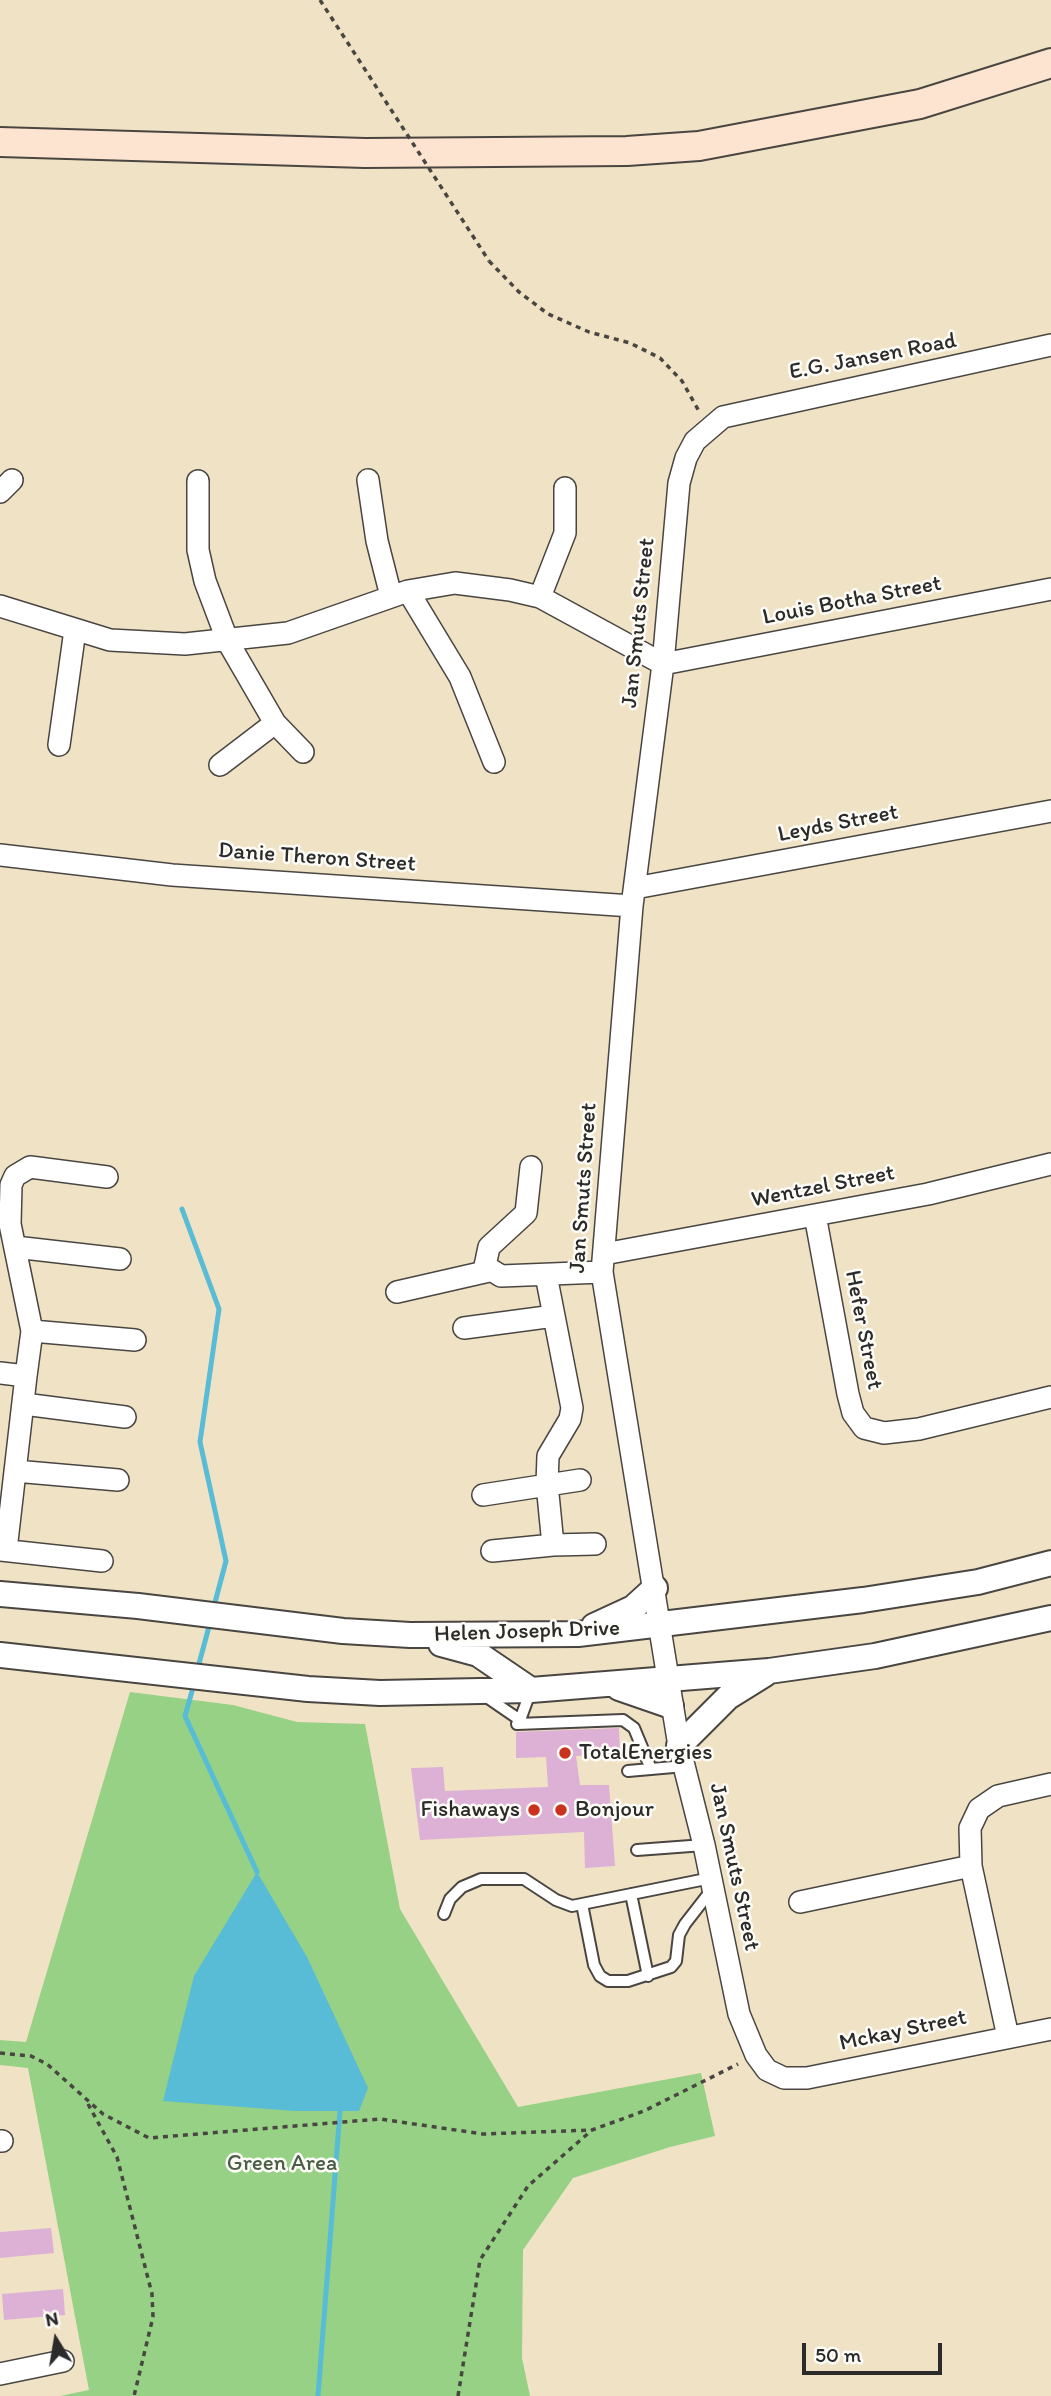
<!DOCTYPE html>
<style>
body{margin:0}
#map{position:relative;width:1051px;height:2396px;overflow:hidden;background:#f0e2c5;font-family:Itim,sans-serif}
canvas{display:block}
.north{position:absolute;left:21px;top:2305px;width:70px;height:70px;-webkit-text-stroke:5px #fdfcf7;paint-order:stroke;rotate:349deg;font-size:19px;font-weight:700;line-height:28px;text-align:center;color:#2b2b2b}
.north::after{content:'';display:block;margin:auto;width:24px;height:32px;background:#2b2b2b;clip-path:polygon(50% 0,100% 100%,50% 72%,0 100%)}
.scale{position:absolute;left:802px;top:2343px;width:140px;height:32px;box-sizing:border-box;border:4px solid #2b2b2b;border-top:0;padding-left:9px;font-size:21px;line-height:24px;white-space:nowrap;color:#2b2b2b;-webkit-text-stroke:5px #fdfcf7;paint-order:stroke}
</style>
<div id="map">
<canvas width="1051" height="2396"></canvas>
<div class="north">N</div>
<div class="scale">50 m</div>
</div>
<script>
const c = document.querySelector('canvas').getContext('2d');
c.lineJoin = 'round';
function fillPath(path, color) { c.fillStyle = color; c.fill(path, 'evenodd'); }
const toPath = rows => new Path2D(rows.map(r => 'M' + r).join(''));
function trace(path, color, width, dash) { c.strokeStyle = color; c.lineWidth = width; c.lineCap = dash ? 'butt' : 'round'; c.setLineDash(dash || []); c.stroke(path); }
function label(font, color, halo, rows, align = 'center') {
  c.font = font + ' Itim,sans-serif'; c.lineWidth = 5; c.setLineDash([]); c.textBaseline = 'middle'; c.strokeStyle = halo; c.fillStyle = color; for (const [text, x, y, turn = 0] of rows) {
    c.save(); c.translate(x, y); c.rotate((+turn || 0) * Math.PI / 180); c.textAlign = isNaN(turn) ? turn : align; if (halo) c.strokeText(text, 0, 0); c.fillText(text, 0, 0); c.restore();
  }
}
fillPath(toPath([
 [130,1692,233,1705,297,1722,365,1724,400,1909,518,2107,701,2073,715,2136,670,2147,573,2178,523,2250,522,2358,530,2396,60,2396,89,2390,28,2068,0,2065,0,2040,26,2042]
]), '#96d185');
fillPath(toPath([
 [257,1872,307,1957,368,2088,359,2111,295,2111,163,2101,194,1976]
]), '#58bcd6');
trace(toPath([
 [182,1209,219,1309,200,1442,226,1561,213,1610],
 [197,1671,210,1623],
 [194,1684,185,1716,257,1872],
 [318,2396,340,2111]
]), '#58bcd6', 5);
fillPath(toPath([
 [619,1728,620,1754,576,1756,580,1785,609,1785,615,1866,585,1868,584,1832,420,1840,411,1768,443,1767,445,1791,548,1787,546,1757,516,1758,516,1732],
 [51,2228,54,2253,0,2258,0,2232],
 [63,2289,65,2315,4,2320,2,2294]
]), '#ddb0d5');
const service = toPath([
 [485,1696,520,1720,531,1690],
 [517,1724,623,1720,634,1728,651,1769],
 [628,1771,685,1766],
 [637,1850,704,1845],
 [631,1894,648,1976],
 [582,1904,594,1965,600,1976,608,1981,628,1981,671,1967,676,1961,679,1935,685,1924,713,1888],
 [444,1914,450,1899,462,1887,481,1879,524,1879,556,1900,572,1906,711,1878]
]);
const minor = toPath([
 [1051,345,723,417,695,441,686,458,679,483,663,664,632,906,602,1272,679,1746,704,1845,739,2014,756,2055,767,2070,784,2078,807,2078,1051,2029],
 [368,480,377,541,391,596],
 [198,481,198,550,205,581,228,642,275,723,303,752],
 [0,492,12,480],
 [408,591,460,677,494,762],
 [540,597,565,533,565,488],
 [0,606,110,640,185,644,288,633,408,591,455,583,510,590,540,597,663,664,1051,589],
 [59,745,75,630],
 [220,765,275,723],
 [0,855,172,875,632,906],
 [635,888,1051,811],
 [531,1167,526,1213,489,1247,485,1266,501,1276,602,1272],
 [815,1215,848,1394,853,1413,864,1428,884,1433,919,1429,1051,1397],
 [15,1247,120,1259],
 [604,1254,928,1194,1051,1164],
 [397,1292,489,1271],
 [464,1328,554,1316],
 [32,1331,135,1340],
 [0,1373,26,1376,6,1550],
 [26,1376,32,1331,10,1224,11,1185,15,1176,30,1167,107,1177],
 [24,1404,125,1417],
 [15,1471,118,1480],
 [483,1495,580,1480],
 [553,1545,595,1544],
 [0,1550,102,1561],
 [492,1551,553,1545,547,1484,548,1456,570,1419,572,1408,546,1275],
 [800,1902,971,1866],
 [1008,2037,971,1866,970,1828,979,1809,998,1796,1051,1784],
 [0,2141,2,2141],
 [0,2374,63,2361]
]);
const tertiary = toPath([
 [0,1594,138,1606,343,1631,410,1635,578,1634,863,1600,978,1582,1051,1563],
 [594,1626,633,1608,655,1588],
 [441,1644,478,1654,531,1690],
 [0,1655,308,1689,380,1693,531,1690,769,1671,875,1656,1051,1618],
 [619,1688,671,1706],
 [679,1746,728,1697,765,1674]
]);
const secondary = toPath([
 [0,142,365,153,627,151,699,146,920,104,1051,63]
]);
trace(service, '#494642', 14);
trace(minor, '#494642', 24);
trace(tertiary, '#494642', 28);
trace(secondary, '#494642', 32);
trace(toPath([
 [489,261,519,292,548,314,589,332,630,343,660,358,682,381,700,413],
 [0,2053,31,2056,47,2064,103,2114,149,2138,380,2119,483,2134,592,2130],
 [88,2104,117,2157,152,2294,153,2317,134,2396],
 [458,2396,480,2260,528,2186,592,2130,644,2111,738,2064]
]), '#494642', 3.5, [5, 5]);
trace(service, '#fff', 10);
trace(minor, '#fff', 21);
trace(tertiary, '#fff', 24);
trace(secondary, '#fde4d1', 28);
trace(toPath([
 [320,0,489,261]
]), '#494642', 3.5, [5, 5]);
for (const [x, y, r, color] of [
 [565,1753,7,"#c8321e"],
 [534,1810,7,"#c8321e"],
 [561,1810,7,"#c8321e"]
]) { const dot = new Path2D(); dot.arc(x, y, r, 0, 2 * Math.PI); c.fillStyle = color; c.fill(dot); trace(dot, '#fdfcf7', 2.5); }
label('23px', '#2b2b2b', '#fdfcf7', [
 ["E.G. Jansen Road",873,357,-11],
 ["Louis Botha Street",852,601,-11],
 ["Jan Smuts Street",639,623,-84],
 ["Leyds Street",838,824,-11],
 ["Danie Theron Street",317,858,4],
 ["Wentzel Street",823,1187,-11],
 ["Jan Smuts Street",584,1188,-86],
 ["Hefer Street",863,1330,79],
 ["Helen Joseph Drive",527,1632,-2],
 ["Jan Smuts Street",734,1867,78],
 ["Mckay Street",903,2031,-12]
]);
label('23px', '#2b2b2b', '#fdfcf7', [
 ["TotalEnergies",579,1753],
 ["Fishaways",520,1810,"right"],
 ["Bonjour",575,1810]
], 'left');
label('23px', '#4b5d46', '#fdfcf7', [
 ["Green Area",282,2164]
]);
</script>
